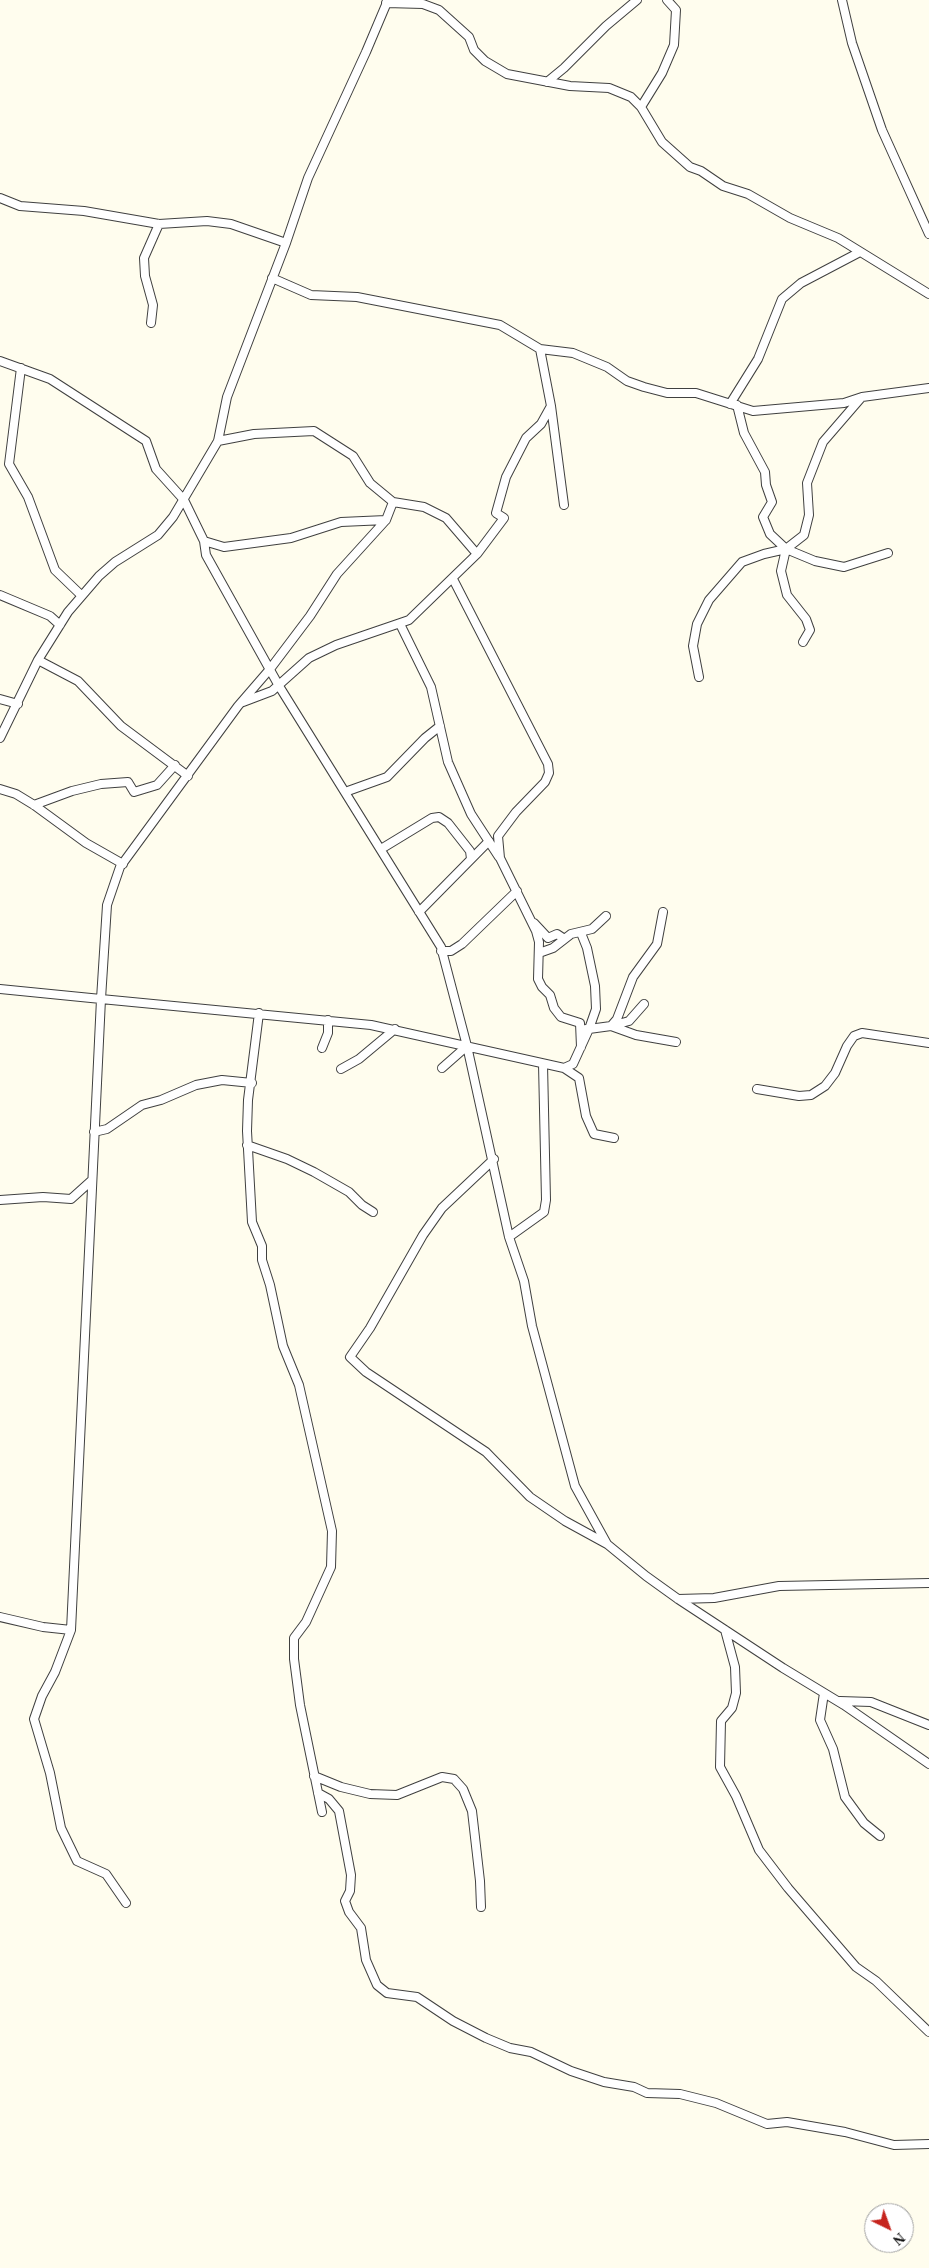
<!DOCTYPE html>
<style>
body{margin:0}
#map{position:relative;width:929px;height:2268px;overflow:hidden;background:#fffdee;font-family:"Times New Roman",serif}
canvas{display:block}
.north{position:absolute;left:864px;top:2203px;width:50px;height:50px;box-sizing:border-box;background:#fff;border:1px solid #9e9e9e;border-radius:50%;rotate:138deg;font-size:14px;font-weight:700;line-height:20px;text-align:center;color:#0d0d0d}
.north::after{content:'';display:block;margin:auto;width:18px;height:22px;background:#c6241d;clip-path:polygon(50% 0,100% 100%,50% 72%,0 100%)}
</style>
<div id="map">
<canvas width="929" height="2268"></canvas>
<div class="north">N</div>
</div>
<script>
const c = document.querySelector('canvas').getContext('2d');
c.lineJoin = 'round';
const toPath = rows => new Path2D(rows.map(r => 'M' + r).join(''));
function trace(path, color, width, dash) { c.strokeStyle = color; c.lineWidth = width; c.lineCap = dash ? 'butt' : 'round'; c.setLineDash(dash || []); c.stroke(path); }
const street = toPath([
 [842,0,852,43,882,130,929,234],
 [386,3,423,4,439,10,469,37,474,50,485,61,507,74,570,86,609,88,631,97,641,107,662,142,690,167,701,171,723,186,748,194,790,218,838,238,929,294],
 [547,82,564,68,606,26,637,0],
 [641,107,662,73,674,45,676,10,667,0],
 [0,198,20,206,84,211,159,224,207,221,231,224,286,243],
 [272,278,311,295,357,297,500,325,540,349,573,353,607,367,627,381,644,387,667,393,696,393,753,411,844,403,862,397,929,388],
 [151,323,153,305,145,276,144,258,159,224],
 [0,361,50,379,146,441,156,469,184,500,204,541,206,555,279,686,441,947,467,1046,509,1237,524,1281,532,1326,575,1486,607,1544,646,1576,678,1599,783,1668,844,1705,929,1764],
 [21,368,9,464,28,497,55,570,81,595],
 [730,404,758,359,782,299,801,283,860,252],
 [737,405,744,433,765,472,766,485,772,502,763,517,770,534,786,549,815,561,844,567,888,553],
 [551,406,564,505],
 [218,441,254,434,314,431,353,456,370,483,393,502,424,507,446,518,477,554],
 [393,502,386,520,337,574,310,616,270,669,238,706,120,867,107,905,101,999,371,1025,564,1068,579,1078,586,1116,594,1134,614,1138],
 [204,541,224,547,291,538,341,522,386,520],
 [786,549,781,571,787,595,806,619,810,630,803,642],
 [453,579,548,764,549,773,545,782,516,812,498,836,500,858,536,931,539,942,538,979,542,987,550,995,554,1008,561,1017,580,1023,581,1047],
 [0,595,50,616,60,625],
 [400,624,431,687,448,762,471,814,499,857],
 [38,660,78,681,121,726,188,776],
 [699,677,693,646,697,624,709,600,742,562,764,554,786,549,804,535,809,515,807,483,823,442,861,398],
 [0,699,18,704],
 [243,702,272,691,309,658,336,645,409,620,477,554,504,518,496,513,506,477,526,438,541,424,551,406,540,349],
 [0,738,38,660,68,612,99,576,115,562,158,535,173,517,218,441,227,397,286,243,308,178,366,52,388,0],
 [0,789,16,794,34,805,86,843,123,864],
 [345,792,387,777,425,738,440,726],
 [34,805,72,791,101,784,128,782,134,792,157,785,175,765],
 [381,849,432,818,439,817,448,823,470,851,471,859],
 [419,912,489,841],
 [534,923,548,938,557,934,563,938],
 [581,933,587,948,595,986,596,1009,589,1029,586,1029],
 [441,951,451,951,462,944,517,891],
 [539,953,553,948,571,934,592,929,606,916],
 [0,989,101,999,71,1630,55,1672,42,1696,34,1719,50,1773,61,1828,77,1861,106,1874,126,1903],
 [259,1013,248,1100,247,1131,252,1222,262,1246,262,1260,270,1285,283,1346,299,1385,332,1531,331,1567,306,1622,294,1638,294,1659,300,1705,322,1812],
 [611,1026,636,1035,676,1042],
 [611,1026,629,1021,644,1004],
 [322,1048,328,1033,328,1020],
 [442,1068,467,1046],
 [564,1068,573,1064,589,1029,611,1026,617,1019,633,977,657,944,663,912],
 [341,1069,359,1059,395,1029],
 [757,1089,799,1096,811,1095,825,1086,835,1073,847,1046,854,1036,862,1033,929,1043],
 [94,1132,107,1129,142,1105,161,1100,196,1085,222,1080,252,1083],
 [247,1145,287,1159,314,1172,349,1192,362,1205,373,1212],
 [494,1159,442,1208,423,1235,370,1328,350,1357,366,1372,486,1452,530,1497,565,1521,607,1544],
 [0,1200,43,1197,71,1199,91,1181],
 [509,1237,544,1212,546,1200,543,1064],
 [678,1599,714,1598,779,1586,929,1583],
 [0,1617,43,1627,71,1630],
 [725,1630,735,1667,736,1693,732,1708,721,1721,720,1767,736,1796,759,1850,788,1888,856,1967,876,1981,929,2032],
 [824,1693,820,1720,833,1749,845,1797,864,1823,880,1836],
 [840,1701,871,1702,929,1725],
 [314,1776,341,1787,370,1794,397,1795,442,1777,454,1779,463,1789,472,1811,480,1881,481,1907],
 [318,1793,329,1799,339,1811,351,1875,350,1891,345,1901,349,1912,361,1928,366,1960,377,1985,387,1993,417,1997,453,2021,486,2038,510,2048,531,2052,571,2071,604,2082,634,2087,647,2093,680,2094,716,2103,767,2124,787,2122,845,2132,894,2145,929,2144]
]);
trace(street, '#404040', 10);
trace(street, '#fff', 8);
</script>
